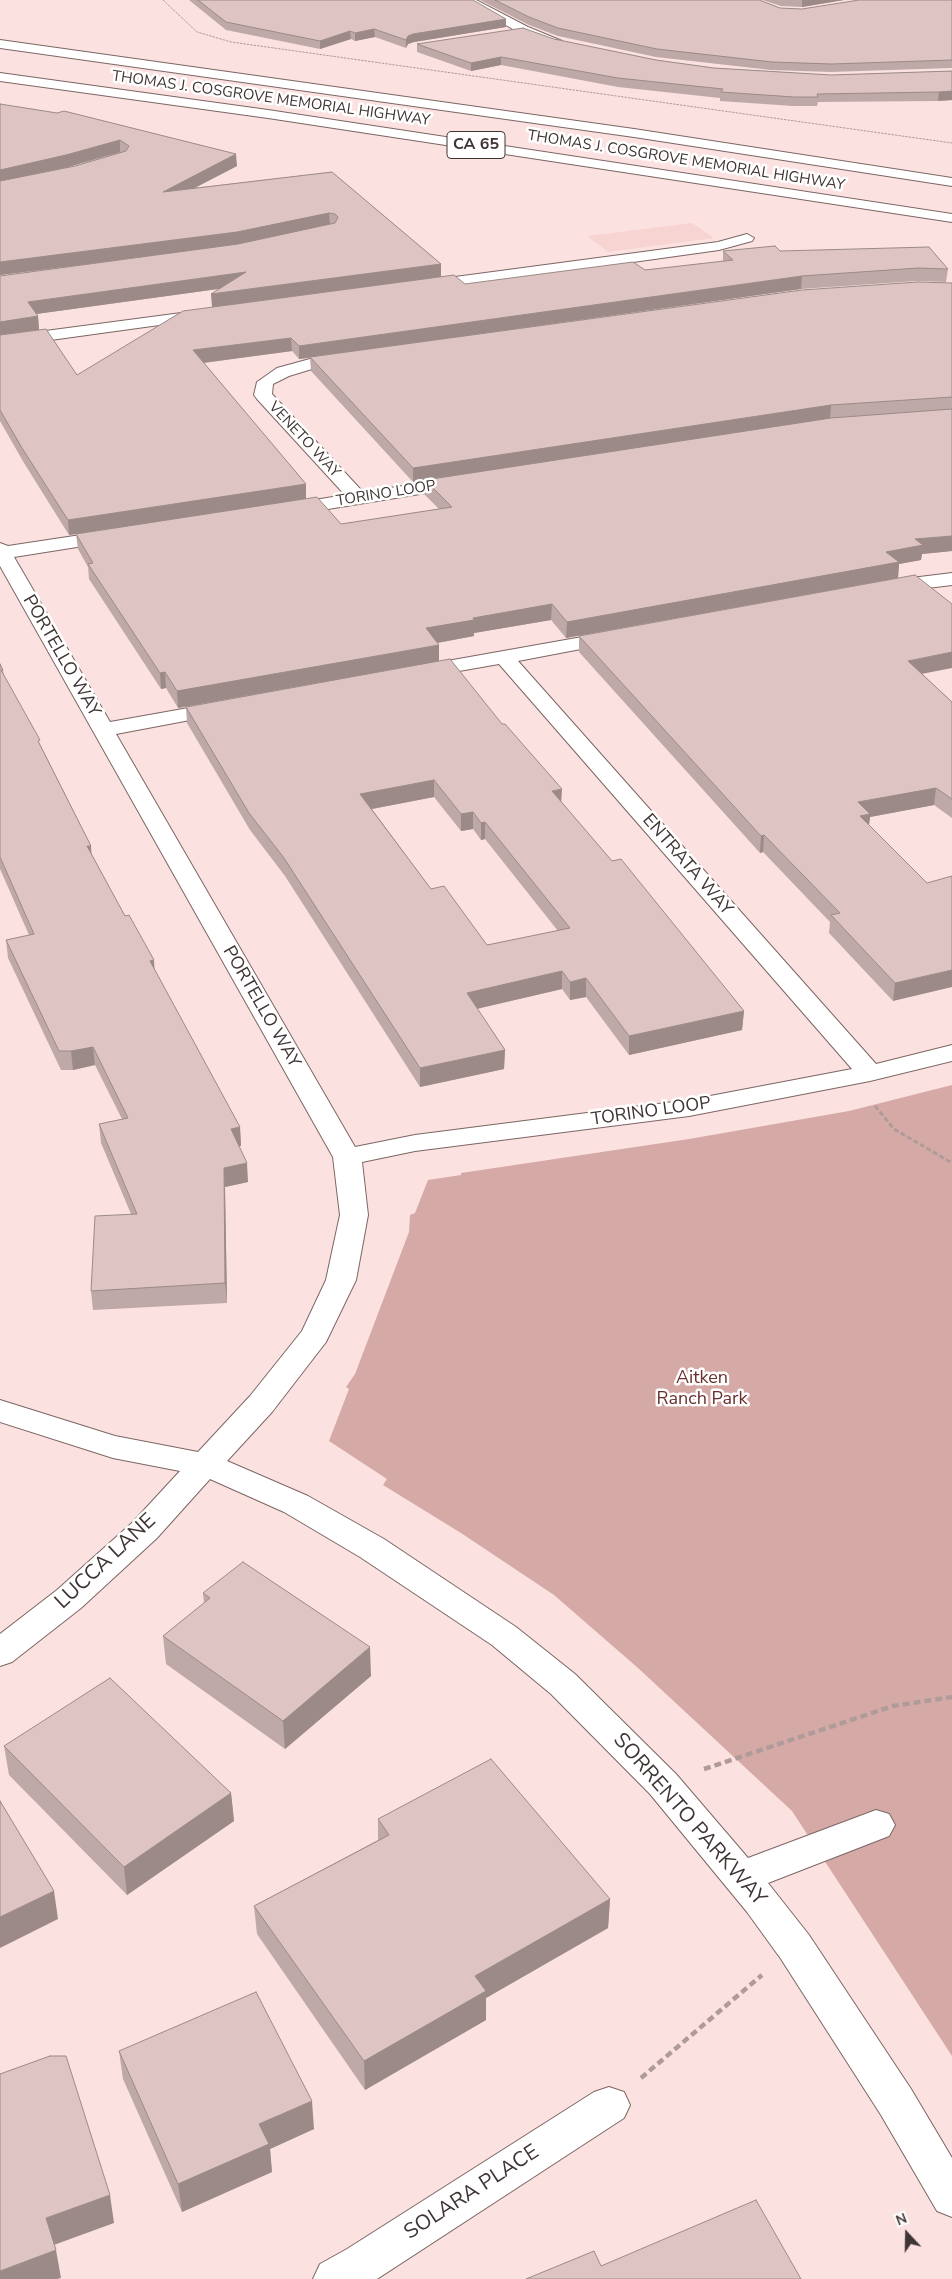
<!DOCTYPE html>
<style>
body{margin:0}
#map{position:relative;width:952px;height:2279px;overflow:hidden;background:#fbe2e0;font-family:"Nunito Sans",sans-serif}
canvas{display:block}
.north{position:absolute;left:882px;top:2209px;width:50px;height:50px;-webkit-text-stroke:4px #fff;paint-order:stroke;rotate:339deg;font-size:14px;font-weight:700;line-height:20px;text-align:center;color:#3f3534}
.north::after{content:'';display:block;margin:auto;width:18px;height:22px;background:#3f3534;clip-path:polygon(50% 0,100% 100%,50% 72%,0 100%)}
</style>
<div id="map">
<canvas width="952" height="2279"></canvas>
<div class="north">N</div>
</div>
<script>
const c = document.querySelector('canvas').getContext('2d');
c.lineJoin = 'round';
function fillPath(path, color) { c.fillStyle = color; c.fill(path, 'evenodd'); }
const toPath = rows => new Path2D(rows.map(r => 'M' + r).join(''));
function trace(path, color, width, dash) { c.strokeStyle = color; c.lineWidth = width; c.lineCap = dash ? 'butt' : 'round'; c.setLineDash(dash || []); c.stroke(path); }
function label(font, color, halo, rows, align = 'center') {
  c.font = font + ' "Nunito Sans",sans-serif'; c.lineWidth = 5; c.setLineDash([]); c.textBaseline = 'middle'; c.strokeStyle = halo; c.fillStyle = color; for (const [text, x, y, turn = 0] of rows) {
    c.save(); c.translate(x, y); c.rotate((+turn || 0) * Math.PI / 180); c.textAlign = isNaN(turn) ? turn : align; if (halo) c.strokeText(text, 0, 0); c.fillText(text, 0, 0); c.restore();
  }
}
fillPath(toPath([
 [692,223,714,238,608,252,587,236]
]), '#f7d4d2');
fillPath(toPath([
 [952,1085,952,2056,792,1811,638,1668,554,1595,461,1533,383,1485,387,1479,329,1441,349,1389,346,1387,355,1374,409,1232,410,1215,415,1213,428,1180,461,1175,461,1173,689,1139,849,1111]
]), '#d5a9a6');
const minor = toPath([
 [461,0,476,0,528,27,562,41,556,45,520,33,461,0],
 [747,234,754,238,752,241,719,250,425,291,417,286,425,281,718,242,747,234],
 [204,310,212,315,210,318,0,347,0,337,204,310],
 [348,354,354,355,356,359,354,363,312,369,289,376,273,384,272,394,363,492,463,477,469,478,472,482,469,486,285,516,278,514,276,510,278,506,345,495,257,399,254,395,257,382,277,368,310,359,348,354],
 [114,530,121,532,124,536,121,540,14,557,110,722,222,702,230,703,233,708,230,713,222,714,116,734,355,1147,415,1135,689,1100,852,1069,499,664,419,678,412,676,409,672,412,668,419,666,616,631,623,633,626,637,623,641,518,661,876,1064,952,1045,952,1061,870,1081,689,1116,415,1151,362,1162,368,1215,356,1280,326,1342,272,1412,227,1461,308,1496,384,1539,516,1627,575,1674,676,1774,748,1858,876,1810,889,1814,895,1825,889,1836,768,1883,809,1935,911,2089,952,2158,952,2217,937,2211,881,2115,781,1959,747,1912,650,1794,551,1694,492,1645,360,1557,284,1512,210,1479,157,1538,81,1608,12,1662,0,1666,0,1634,57,1590,133,1522,180,1471,113,1458,0,1422,0,1400,115,1436,198,1452,250,1396,302,1331,326,1280,340,1215,333,1157,0,566,0,543,8,546,114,530],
 [952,573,952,585,887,593,880,591,877,587,880,583,887,581,952,573],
 [609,2087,624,2092,630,2105,624,2118,377,2279,313,2279,320,2264,347,2249,594,2092,609,2087]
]);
const highway = toPath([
 [0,40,634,129,952,178,952,186,634,137,0,48,0,40],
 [0,73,268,110,952,214,952,222,268,118,0,81,0,73]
]);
trace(minor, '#7c6664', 2);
trace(highway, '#7c6664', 2);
trace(toPath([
 [163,0,197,32,231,42,952,143]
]), '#af9c9a', 1, [2.5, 1]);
trace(toPath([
 [875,1106,894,1129,952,1163]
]), '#af9c9a', 3, [5, 2.5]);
trace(toPath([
 [704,1769,893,1706,952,1697],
 [641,2078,762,1975]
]), '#af9c9a', 4.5, [7, 4]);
fillPath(minor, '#fff');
fillPath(highway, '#fff');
fillPath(toPath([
 [189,0,473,0,506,27,414,42,408,44,406,48,375,37,355,41,351,39,320,49,226,30],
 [480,0,759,0,780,8,802,9,952,0,952,68,830,72,771,70,656,57,558,36,529,25],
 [762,0,844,0,802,7,781,6],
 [554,39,656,60,714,68,831,75,952,71,952,100,938,101,818,102,817,106,793,106,720,101,720,98,618,87,501,65,471,71,417,52,417,44],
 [0,104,237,166,194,188,332,172,441,264,441,276,465,284,645,270,723,261,723,251,780,251,948,269,946,282,917,281,801,289,521,328,952,283,952,551,922,554,921,560,899,564,898,578,566,638,551,620,474,633,474,636,437,643,439,645,439,661,612,861,744,1011,742,1030,629,1055,586,997,570,1000,562,989,477,1009,505,1050,504,1069,420,1087,285,876,250,830,187,723,186,707,414,665,178,708,166,688,161,689,89,579,88,567,78,549,76,534,69,535,24,463,0,421,0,276,66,267,0,275],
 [121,152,75,166,68,167],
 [218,289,212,307,77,375,39,330,38,316,36,314],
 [292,351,299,359,310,358,311,371,413,482,425,481,425,495,439,509,341,524,306,499,306,484,204,363],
 [434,797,461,831,473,829,481,840,485,839,558,931,487,945,431,889,372,809],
 [579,636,922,674,952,702,952,818,934,805,870,817,869,825,927,883,893,1001,829,933,830,922,763,852,760,853,579,652],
 [0,664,3,670,4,676,41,746,91,846,91,853,125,916,154,960,154,969,240,1127,241,1146,239,1146,248,1182,225,1187,227,1303,93,1310,91,1291,131,1214,101,1143,99,1124,122,1119,95,1065,73,1070,61,1070,8,958,6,940,29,935,0,869],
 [203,1593,371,1676,285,1749,166,1664,163,1636,204,1603],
 [4,1746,231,1793,234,1821,127,1895,9,1775],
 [378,1819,610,1899,608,1928,486,1998,486,2020,365,2090,257,1934,254,1906,378,1840],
 [119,2051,314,2129,270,2149,272,2172,182,2212,123,2079]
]), '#bfa9a8');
fillPath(toPath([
 [802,0,844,0,802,7],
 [506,19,506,27,414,42,408,44,406,48,406,40,408,36,413,34],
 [374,29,375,37,355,41,355,33],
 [350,31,351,39,320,49,320,41],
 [501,57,501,65,471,71,471,63],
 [952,91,952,100,938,101,939,92],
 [120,140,120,152,68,167,0,182,0,170],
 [236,154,237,166,164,204,163,192],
 [329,213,330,225,238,245,0,275,0,262],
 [441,264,441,277,212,307,211,294],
 [246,272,247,285,29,315,28,302],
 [802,276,801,289,299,359,299,346],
 [38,316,39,330,0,336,0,322],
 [291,338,292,351,194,364,193,350],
 [831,405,830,419,413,482,413,468],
 [306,484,306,499,69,535,68,520],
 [952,536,952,551,922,554,921,560,899,564,898,578,566,638,567,622,886,552,915,539],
 [552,604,551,620,474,633,474,636,426,645,426,628,473,618],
 [439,645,439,661,178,708,177,691],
 [952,652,952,668,906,677,908,661],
 [165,672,166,688,161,689,160,673],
 [434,780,434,797,361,811,360,794],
 [936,788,934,805,870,817,868,832,858,834,858,802],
 [562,789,561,806,552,791],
 [473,812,473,829,461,831,461,814],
 [485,822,485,839,481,840,481,823],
 [764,835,763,852,760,853,761,836],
 [87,846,91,846,92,863],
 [154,960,155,978,150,961],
 [952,970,952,987,893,1001,895,983],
 [562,971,562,989,467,1011,467,993],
 [586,978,586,997,570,1000,570,982],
 [744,1011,742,1030,629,1055,629,1036],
 [93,1047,95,1065,73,1070,71,1051],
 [505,1050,504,1069,420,1087,420,1068],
 [240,1127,241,1146,233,1148,231,1129],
 [247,1163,248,1182,225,1187,227,1303,225,1283,224,1168],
 [370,1647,371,1676,285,1749,283,1721],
 [231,1793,234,1821,127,1895,124,1867],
 [54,1891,58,1919,0,1948,0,1917],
 [610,1899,608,1928,486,1998,486,2020,365,2090,364,2061,475,1976],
 [312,2101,314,2129,270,2149,272,2172,182,2212,178,2184,259,2124],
 [110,2195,114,2223,51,2246,46,2218],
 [56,2250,61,2278,57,2279,0,2279,0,2271]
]), '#9b8a88');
const building = toPath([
 [198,0,473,0,506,19,413,34,408,36,406,40,374,29,355,33,350,31,320,41,226,22,198,0],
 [495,0,759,0,780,8,802,9,859,0,952,0,952,60,831,64,772,62,657,49,558,28,529,17,495,0],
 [523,28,554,39,656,60,714,68,831,75,952,71,952,91,939,92,817,94,818,97,794,97,721,92,723,89,618,78,501,57,471,63,417,44,523,28],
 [0,104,57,113,64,111,236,154,163,192,332,172,441,264,211,294,246,272,28,302,38,316,0,322,0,276,238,244,335,223,338,217,335,214,329,213,237,232,0,262,0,181,75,166,126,151,129,146,120,140,66,155,0,170,0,104],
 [775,246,780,251,929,247,948,269,918,268,802,276,299,346,291,338,193,350,306,484,68,520,22,448,0,410,0,335,46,329,77,375,183,311,454,275,465,284,633,262,645,270,733,260,723,251,775,246],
 [918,282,952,283,952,397,831,405,413,468,310,357,802,290,918,282],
 [952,409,952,536,915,539,923,545,886,552,899,562,567,622,552,604,473,618,474,620,426,628,439,645,177,691,165,672,160,673,88,564,93,563,76,534,317,497,341,524,452,507,425,480,831,418,952,409],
 [915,575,952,604,952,652,908,661,952,702,952,799,936,788,858,802,870,814,860,816,927,883,952,876,952,970,895,983,831,915,840,913,764,835,761,836,579,636,915,575],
 [450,659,502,724,505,724,562,789,552,791,612,861,621,859,744,1011,629,1036,586,978,570,982,562,971,467,993,505,1050,420,1068,284,858,249,813,186,707,450,659],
 [434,780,461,814,473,812,481,823,485,822,570,928,487,945,444,886,431,889,360,794,434,780],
 [0,664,3,670,1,670,40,740,38,741,91,846,87,846,125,916,129,915,154,960,150,961,240,1127,231,1129,247,1163,224,1168,225,1283,91,1291,95,1216,137,1214,99,1124,128,1118,93,1047,71,1051,59,1051,6,940,34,934,0,857,0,664],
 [243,1562,370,1647,283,1721,163,1636,210,1598,203,1593,243,1562],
 [110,1678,231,1793,124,1867,4,1746,110,1678],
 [491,1759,610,1899,475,1976,486,1991,364,2061,254,1906,389,1835,378,1819,491,1759],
 [0,1801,54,1891,0,1917,0,1801],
 [256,1992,312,2101,259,2124,269,2144,178,2184,119,2051,256,1992],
 [50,2056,66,2056,110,2195,46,2218,56,2250,0,2271,0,2074,50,2056],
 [756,2200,801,2279,526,2279,594,2251,601,2266,756,2200]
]);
fillPath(building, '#dec5c3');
trace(building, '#9b8a88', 1);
label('15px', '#3f3534', '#fff', [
 ["THOMAS J. COSGROVE MEMORIAL HIGHWAY",271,99,8],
 ["THOMAS J. COSGROVE MEMORIAL HIGHWAY",686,161,9],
 ["VENETO WAY",304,440,47],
 ["TORINO LOOP",386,494,-9]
]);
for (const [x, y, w] of [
 [476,145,58]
]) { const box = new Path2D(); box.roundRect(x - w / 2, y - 13.5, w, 27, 4); c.fillStyle = '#fff'; c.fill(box); trace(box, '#3f3534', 1); }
label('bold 16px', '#3f3534', null, [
 ["CA 65",476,145]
]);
label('18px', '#3f3534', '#fff', [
 ["PORTELLO WAY",61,656,60],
 ["ENTRATA WAY",687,865,49],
 ["PORTELLO WAY",261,1007,60],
 ["TORINO LOOP",651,1112,-8]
]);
label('18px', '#682f2d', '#fff', [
 ["Aitken",702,1379],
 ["Ranch Park",702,1400]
]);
label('21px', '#3f3534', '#fff', [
 ["LUCCA LANE",106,1562,-43],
 ["SORRENTO PARKWAY",689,1820,49],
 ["SOLARA PLACE",472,2193,-33]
]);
</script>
